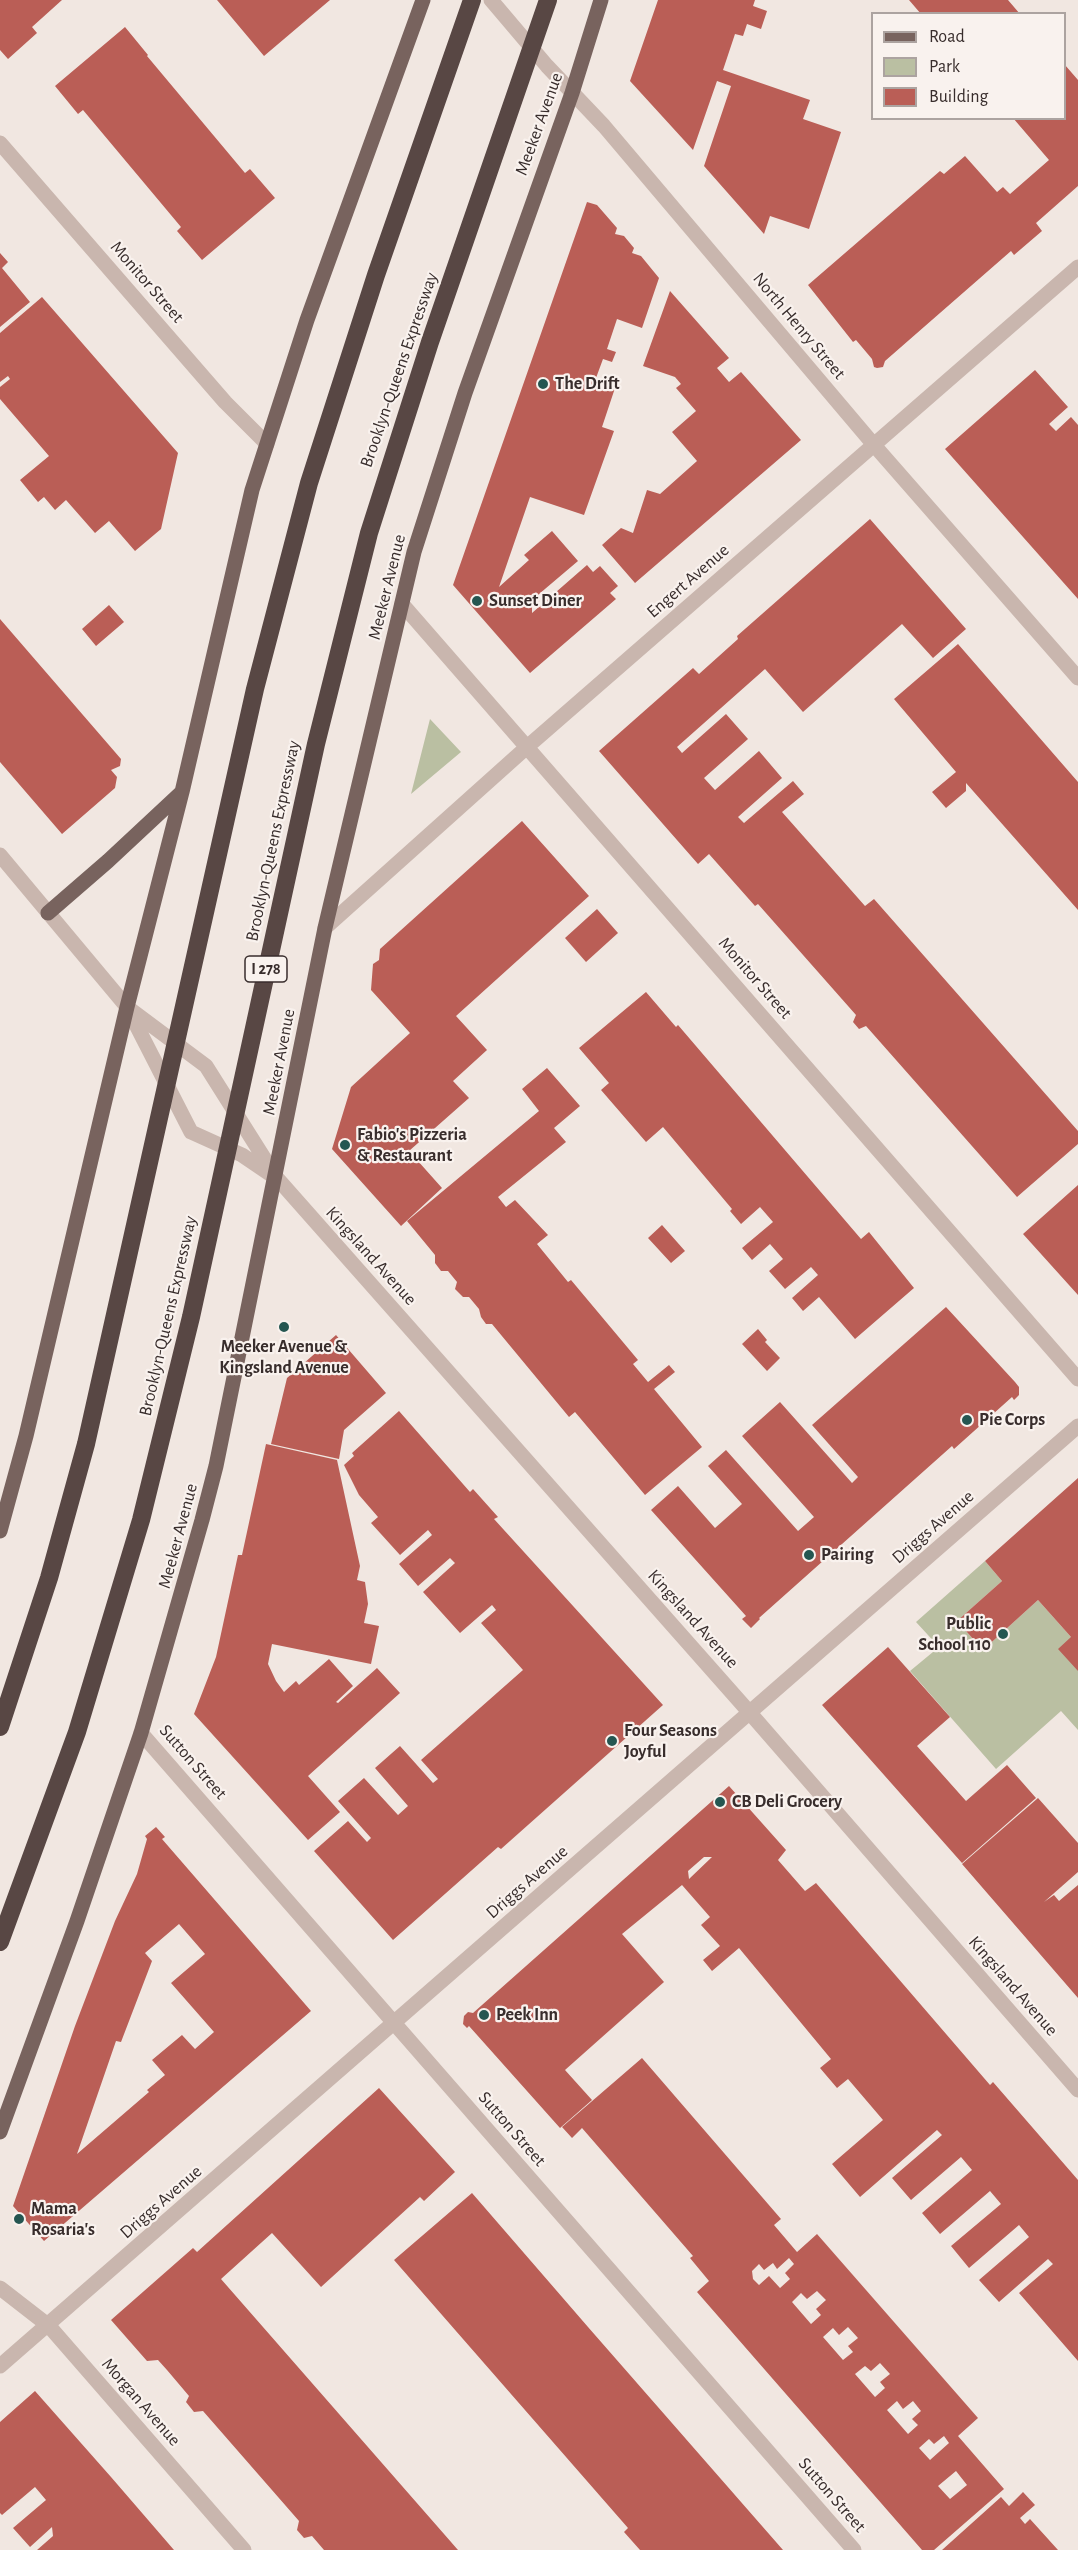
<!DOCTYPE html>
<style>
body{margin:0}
#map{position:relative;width:1078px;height:2550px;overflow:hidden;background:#f1e7e1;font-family:"Alegreya Sans",sans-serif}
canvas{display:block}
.legend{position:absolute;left:871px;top:12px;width:195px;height:108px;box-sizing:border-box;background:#f9f2ee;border:2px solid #aca3a0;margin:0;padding:8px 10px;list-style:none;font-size:18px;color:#382d2c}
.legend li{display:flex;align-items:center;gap:12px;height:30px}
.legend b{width:30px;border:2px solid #aca3a0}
</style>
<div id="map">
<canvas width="1078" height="2550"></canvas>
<ul class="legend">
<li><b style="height:8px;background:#78635e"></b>Road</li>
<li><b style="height:16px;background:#babfa2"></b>Park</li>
<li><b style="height:16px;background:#ba5e56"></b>Building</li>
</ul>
</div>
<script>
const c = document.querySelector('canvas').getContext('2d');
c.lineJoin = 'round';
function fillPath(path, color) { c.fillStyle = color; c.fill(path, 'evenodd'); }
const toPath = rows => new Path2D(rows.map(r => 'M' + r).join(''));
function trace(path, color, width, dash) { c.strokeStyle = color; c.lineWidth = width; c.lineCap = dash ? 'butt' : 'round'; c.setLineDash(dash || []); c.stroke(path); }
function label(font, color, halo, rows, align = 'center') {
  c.font = font + ' "Alegreya Sans",sans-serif'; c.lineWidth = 4.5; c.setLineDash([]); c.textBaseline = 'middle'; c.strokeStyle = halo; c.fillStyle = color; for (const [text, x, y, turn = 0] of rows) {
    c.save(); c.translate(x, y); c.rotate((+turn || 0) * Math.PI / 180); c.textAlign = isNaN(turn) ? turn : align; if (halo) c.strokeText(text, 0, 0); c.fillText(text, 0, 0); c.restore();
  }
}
fillPath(toPath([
 [430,719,461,752,411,794],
 [985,1561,1002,1581,957,1621,983,1650,1038,1600,1071,1637,1078,1671,1078,1730,1061,1711,996,1769,910,1671,939,1647,916,1622]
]), '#babfa2');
fillPath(toPath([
 [0,0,62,0,32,27,37,33,8,59,0,50],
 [217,0,330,0,264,56],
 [658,0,755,0,753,6,767,11,761,29,747,24,743,36,735,34,723,70,810,100,803,119,841,132,809,229,770,216,764,234,704,166,731,86,717,81,693,150,630,81],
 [909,0,1008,0,1020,14,921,14],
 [125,27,148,55,147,56,245,173,250,169,275,198,202,260,177,231,181,227,83,110,78,114,55,86],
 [1065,65,1078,80,1078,186,1036,223,1042,231,1014,255,1011,251,885,361,883,367,877,368,874,367,872,359,856,340,853,342,808,285,940,171,944,174,965,156,997,192,1003,187,1010,194,1049,160,1013,118,1065,118],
 [587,202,597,205,617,228,615,234,624,236,634,248,632,253,641,256,659,278,642,328,617,319,607,349,616,352,612,362,603,359,596,378,616,385,602,427,614,431,584,515,530,497,499,587,529,560,524,555,552,531,578,561,532,600,532,613,587,565,593,572,600,566,618,586,610,593,616,599,530,673,453,585],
 [0,253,8,262,2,268,30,302,0,327],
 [670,291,729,358,717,368,729,382,741,372,801,440,635,583,602,545,621,528,633,533,647,490,660,494,697,461,672,432,696,411,676,388,681,384,675,377,643,366],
 [42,297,178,453,161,529,135,551,109,521,95,533,66,500,55,510,44,497,38,502,20,480,49,456,0,399,0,387,10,379,8,376,0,382,0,333],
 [1035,370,1068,407,1049,424,1056,431,1071,417,1078,425,1078,599,945,449],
 [870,519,966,629,933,658,902,624,803,712,765,669,677,747,682,753,726,714,748,739,704,778,715,790,759,751,782,778,738,817,744,823,793,781,804,794,782,812,865,906,874,899,1078,1131,1078,1144,1017,1197,866,1026,859,1029,853,1022,856,1015,758,904,755,906,709,854,698,864,599,751,693,668,699,674,738,639,737,636],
 [109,605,124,622,96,646,82,629],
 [0,619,121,759,120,766,111,770,117,777,115,788,62,834,0,762],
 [958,644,1078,782,1078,910,966,783,966,791,946,808,932,792,956,772,894,699],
 [522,821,589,896,456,1016,487,1050,453,1081,469,1098,409,1151,442,1188,401,1226,332,1149,351,1087,410,1033,371,990,373,964,379,960,380,949],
 [597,909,618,933,586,962,565,938],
 [646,992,676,1027,678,1025,861,1239,869,1232,914,1288,855,1339,819,1297,803,1311,792,1298,818,1275,811,1267,785,1289,769,1271,783,1259,770,1244,752,1260,742,1248,773,1222,760,1207,741,1224,730,1211,732,1209,663,1127,646,1142,601,1090,609,1083,579,1048],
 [547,1068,580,1106,554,1128,566,1142,498,1197,506,1207,515,1200,548,1235,537,1244,568,1282,571,1280,638,1360,633,1364,648,1382,669,1365,675,1372,654,1389,702,1447,645,1495,575,1412,569,1417,492,1324,486,1324,481,1317,479,1309,469,1297,463,1297,455,1289,457,1282,448,1271,441,1271,435,1263,435,1255,407,1221,539,1111,522,1089],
 [1078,1185,1078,1295,1023,1234],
 [662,1225,685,1251,671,1263,648,1238],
 [946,1307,1015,1382,1019,1387,1019,1395,1014,1400,1012,1397,954,1449,952,1446,759,1618,760,1619,751,1628,742,1619,746,1616,651,1510,678,1486,715,1528,742,1504,708,1466,726,1450,798,1531,814,1517,742,1436,780,1402,852,1483,858,1477,812,1425],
 [758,1329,767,1340,765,1342,780,1358,767,1371,742,1344],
 [336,1335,386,1393,344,1430,339,1459,271,1444,287,1378],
 [399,1411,470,1492,473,1489,498,1517,494,1519,663,1705,501,1849,498,1847,393,1940,314,1851,348,1821,367,1842,371,1838,338,1801,364,1778,398,1815,408,1806,375,1768,400,1746,433,1783,438,1779,421,1760,523,1670,481,1623,496,1610,492,1605,460,1633,423,1592,455,1563,450,1558,418,1586,399,1564,432,1535,428,1530,400,1555,371,1523,378,1517,359,1495,344,1465,354,1456,352,1453],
 [266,1444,337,1460,360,1566,357,1580,365,1582,368,1604,364,1623,379,1626,371,1664,272,1644,268,1664,276,1681,284,1692,296,1681,299,1685,329,1659,353,1686,336,1702,338,1703,377,1668,400,1693,308,1776,340,1812,308,1840,194,1714,216,1657,238,1555,242,1555],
 [1078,1478,1078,1671,1058,1649,1071,1637,1038,1600,983,1650,957,1621,1002,1581,985,1561],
 [888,1647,950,1717,917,1746,966,1801,1007,1765,1036,1798,962,1863,822,1705],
 [729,1786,786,1850,778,1860,805,1891,816,1883,990,2085,993,2082,1078,2180,1078,2361,1019,2293,1053,2264,1048,2259,999,2302,979,2280,1029,2237,1019,2225,969,2268,951,2246,1001,2204,990,2191,940,2234,922,2213,972,2170,961,2157,911,2200,892,2178,942,2135,937,2130,860,2197,832,2164,883,2120,848,2079,837,2088,820,2068,831,2059,739,1948,712,1971,703,1960,720,1946,701,1925,710,1917,682,1885,622,1934,664,1982,565,2070,592,2100,560,2128,469,2026,467,2028,463,2024,464,2016,468,2012,473,2013],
 [704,1857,712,1857,689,1879,688,1871],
 [1038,1798,1078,1843,1078,1872,1044,1902,1054,1895,1059,1901,1078,1885,1078,1998,962,1864],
 [156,1827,165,1837,162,1839,311,2011,44,2241,13,2206,75,2026,115,1921,137,1874,147,1839,145,1836],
 [179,1924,205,1954,171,1983,214,2032,195,2049,182,2035,152,2060,165,2075,147,2090,149,2092,77,2154,116,2041,121,2042,152,1961,145,1953],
 [642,2058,781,2219,774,2225,797,2252,817,2234,978,2418,958,2436,1004,2489,934,2550,922,2550,697,2292,709,2281,690,2258,693,2256,582,2128,572,2138,562,2127],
 [789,2258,794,2264,785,2273,790,2279,780,2288,769,2276,759,2285,753,2279,752,2271,759,2264,764,2270,773,2263,777,2269],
 [817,2291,826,2300,816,2309,821,2315,811,2324,792,2302,801,2293,807,2299],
 [848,2327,858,2338,848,2346,853,2352,843,2360,823,2337,833,2328,839,2335],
 [880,2363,890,2374,880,2382,885,2388,875,2397,855,2374,865,2366,871,2371],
 [897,2401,903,2409,913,2401,921,2411,912,2419,918,2425,908,2434,887,2410],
 [944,2436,949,2443,930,2460,919,2448,929,2439,934,2444],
 [956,2471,967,2485,950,2499,938,2486],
 [379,2088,455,2172,424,2201,420,2197,321,2287,272,2233,221,2279,458,2550,324,2550,312,2536,304,2538,297,2530,299,2521,203,2411,194,2412,186,2402,189,2396,167,2370,158,2360,147,2361,111,2320,193,2248,197,2252],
 [472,2193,588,2327,783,2550,640,2550,624,2532,628,2528,394,2260],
 [35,2391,111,2477,174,2550,37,2550,53,2536,52,2527,30,2547,13,2528,46,2500,35,2487,2,2515,0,2513,0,2422],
 [1023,2492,1035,2505,1020,2518,1025,2524,1030,2519,1058,2550,942,2550,1001,2497,1009,2506]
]), '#ba5e56');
trace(toPath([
 [491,0,547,66,604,126,874,445,1078,678],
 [0,143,225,402,267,444],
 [402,604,1078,1379],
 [0,855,127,1007,206,1066,276,1177,750,1713,1078,2090],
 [325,928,527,747,1078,267],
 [128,1009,191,1132,242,1155,270,1174],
 [141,1733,854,2550],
 [0,2288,49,2326,244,2550],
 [0,2366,1078,1426]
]), '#c9b6ae', 15);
trace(toPath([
 [48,913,108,861,182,792],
 [0,1531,26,1436,127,1007,182,792,252,490,307,320,423,0],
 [0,2132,77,1921,141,1733,202,1520,216,1466,325,928,414,552,465,393,572,93,601,0]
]), '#78635e', 15);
trace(toPath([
 [0,1727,49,1578,86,1444,255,689,309,483,376,275,472,0],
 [0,1942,77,1732,141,1520,191,1317,316,744,369,533,430,342,548,0]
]), '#584744', 18);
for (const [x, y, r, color] of [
 [543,384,6,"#255651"],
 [477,601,6,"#255651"],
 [345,1145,6,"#255651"],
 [284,1327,6,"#255651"],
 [967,1420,6,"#255651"],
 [809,1555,6,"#255651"],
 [1003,1634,6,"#255651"],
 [612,1741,6,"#255651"],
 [720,1802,6,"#255651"],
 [484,2015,6,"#255651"],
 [19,2219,6,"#255651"]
]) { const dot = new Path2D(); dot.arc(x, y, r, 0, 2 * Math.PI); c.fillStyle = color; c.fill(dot); trace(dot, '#f9f2ee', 2); }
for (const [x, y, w] of [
 [266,969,42]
]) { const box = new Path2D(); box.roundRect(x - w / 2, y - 13, w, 26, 4.5); c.fillStyle = '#f9f2ee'; c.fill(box); trace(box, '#382d2c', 1.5); }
label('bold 16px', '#382d2c', null, [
 ["I 278",266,969]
]);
label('18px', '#382d2c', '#f9f2ee', [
 ["Meeker Avenue",539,124,-70],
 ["Monitor Street",147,282,49],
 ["North Henry Street",799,326,50],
 ["Brooklyn-Queens Expressway",399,370,-71],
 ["Engert Avenue",688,581,-41],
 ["Meeker Avenue",387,587,-76],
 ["Brooklyn-Queens Expressway",273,841,-78],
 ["Monitor Street",755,978,49],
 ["Meeker Avenue",279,1062,-79],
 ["Kingsland Avenue",371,1256,48],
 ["Brooklyn-Queens Expressway",168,1316,-77],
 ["Driggs Avenue",933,1527,-41],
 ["Meeker Avenue",178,1536,-75],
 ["Kingsland Avenue",693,1619,48],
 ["Sutton Street",193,1762,49],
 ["Driggs Avenue",527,1882,-41],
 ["Kingsland Avenue",1013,1986,49],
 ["Sutton Street",512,2129,49],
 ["Driggs Avenue",161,2202,-41],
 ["Morgan Avenue",141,2402,49],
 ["Sutton Street",832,2495,49]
]);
label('bold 18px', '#382d2c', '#f9f2ee', [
 ["The Drift",555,384],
 ["Sunset Diner",489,601],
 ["Fabio's Pizzeria",357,1135],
 ["& Restaurant",357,1156],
 ["Meeker Avenue &",284,1347,"center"],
 ["Kingsland Avenue",284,1368,"center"],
 ["Pie Corps",979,1420],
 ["Pairing",821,1555],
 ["Public",991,1624,"right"],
 ["School 110",991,1645,"right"],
 ["Four Seasons",624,1731],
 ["Joyful",624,1752],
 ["CB Deli Grocery",732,1802],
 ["Peek Inn",496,2015],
 ["Mama",31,2209],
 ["Rosaria's",31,2230]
], 'left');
</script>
